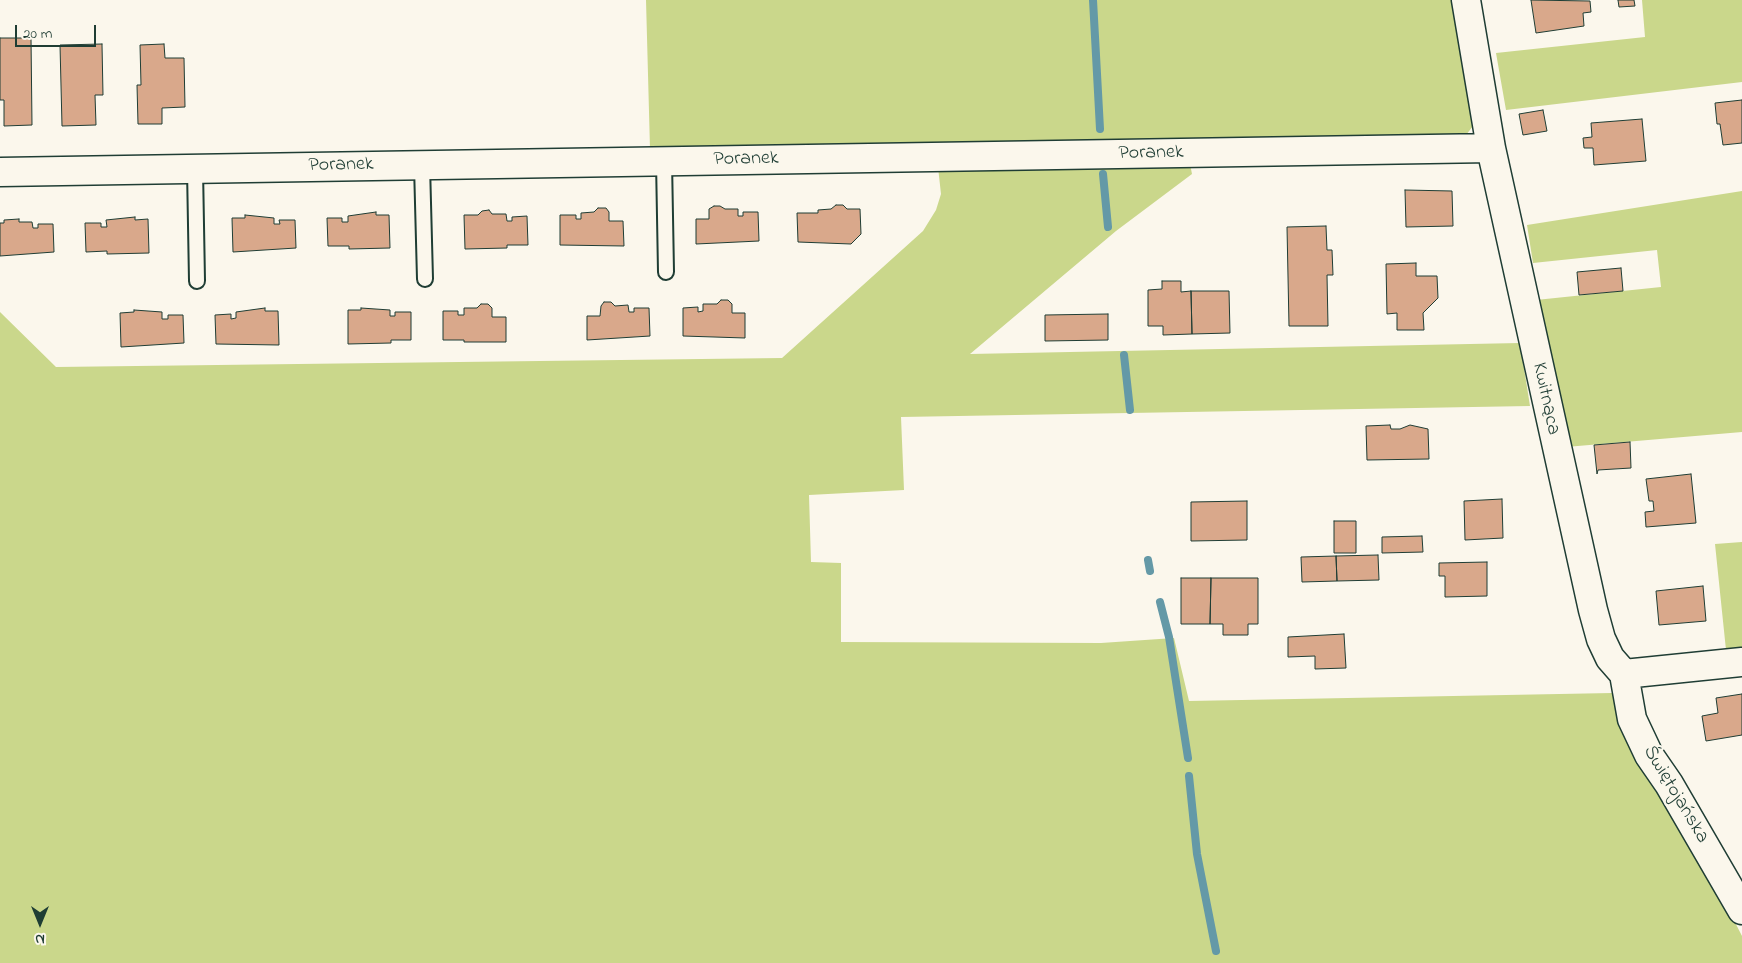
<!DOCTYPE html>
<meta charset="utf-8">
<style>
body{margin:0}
#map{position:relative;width:1742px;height:963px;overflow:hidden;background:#fbf7ec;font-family:"Indie Flower",sans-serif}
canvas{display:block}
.north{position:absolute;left:15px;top:898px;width:50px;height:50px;-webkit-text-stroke:4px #fbf7ec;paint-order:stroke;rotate:180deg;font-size:14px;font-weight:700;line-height:20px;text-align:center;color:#1f3d34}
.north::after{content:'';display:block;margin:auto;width:18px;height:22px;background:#1f3d34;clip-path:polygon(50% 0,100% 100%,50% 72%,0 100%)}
.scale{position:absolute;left:15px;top:25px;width:81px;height:22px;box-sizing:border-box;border:2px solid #1f3d34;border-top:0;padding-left:6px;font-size:15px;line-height:18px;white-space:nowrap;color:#1f3d34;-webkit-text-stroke:4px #fbf7ec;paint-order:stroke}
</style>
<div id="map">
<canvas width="1742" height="963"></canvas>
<div class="north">N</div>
<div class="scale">20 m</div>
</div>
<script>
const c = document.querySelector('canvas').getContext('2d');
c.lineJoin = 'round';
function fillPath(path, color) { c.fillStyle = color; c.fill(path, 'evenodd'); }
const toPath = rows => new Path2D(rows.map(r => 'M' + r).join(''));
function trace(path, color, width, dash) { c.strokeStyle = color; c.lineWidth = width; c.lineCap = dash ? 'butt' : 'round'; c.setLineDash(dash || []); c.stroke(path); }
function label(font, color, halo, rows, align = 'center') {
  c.font = font + ' "Indie Flower",sans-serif'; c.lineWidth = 4.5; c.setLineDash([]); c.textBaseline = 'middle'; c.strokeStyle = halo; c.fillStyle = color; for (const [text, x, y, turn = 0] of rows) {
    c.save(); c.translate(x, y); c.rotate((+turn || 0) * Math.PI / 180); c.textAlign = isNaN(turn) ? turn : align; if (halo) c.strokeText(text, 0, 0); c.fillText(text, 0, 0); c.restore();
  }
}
fillPath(toPath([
 [646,0,1455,0,1473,126,1466,135,650,149],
 [1642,0,1742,0,1742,82,1506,110,1496,53,1645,37],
 [1190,164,1192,174,1116,231,970,354,1520,343,1530,406,901,417,904,490,809,495,811,562,841,563,841,642,1101,643,1174,638,1189,701,1612,693,1638,764,1673,809,1704,862,1742,936,1742,963,0,963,0,312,56,367,782,358,923,231,936,210,941,194,938,167],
 [1742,191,1742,432,1566,447,1536,300,1661,287,1657,250,1533,263,1527,225],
 [1742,542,1742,649,1726,650,1715,544]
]), '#cad78b');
trace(toPath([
 [1093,0,1100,129],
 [1103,174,1108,227],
 [1124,355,1130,410],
 [1148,560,1150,571],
 [1160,602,1169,637,1188,758],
 [1189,776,1197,854,1216,951]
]), '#6499a7', 8);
const building = toPath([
 [1531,0,1590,1,1591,12,1583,13,1584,26,1536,33,1531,0],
 [1618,0,1634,0,1635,6,1619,7,1618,0],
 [0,38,31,38,32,125,4,126,4,100,0,100,0,38],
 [102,44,103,95,95,95,96,125,62,126,60,45,102,44],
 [164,44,165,58,184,58,185,107,162,108,162,124,138,124,137,85,141,85,140,45,164,44],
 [1742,100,1742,143,1723,145,1720,124,1717,124,1715,103,1742,100],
 [1543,110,1547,131,1523,135,1519,114,1543,110],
 [1642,119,1646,161,1594,165,1593,148,1584,148,1583,138,1592,137,1591,123,1642,119],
 [1405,190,1452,191,1453,226,1406,227,1405,190],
 [836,205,843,205,847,209,860,209,861,234,851,244,798,242,797,213,818,213,818,210,831,209,836,205],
 [714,206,720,206,725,209,738,209,738,216,743,216,743,212,758,212,759,241,696,244,696,219,709,219,709,209,714,206],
 [598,208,606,208,609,212,609,221,623,221,624,246,560,245,560,215,576,215,576,219,581,219,581,213,594,212,598,208],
 [489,210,492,214,506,214,507,221,512,221,512,217,527,216,528,245,507,245,507,248,465,249,464,215,478,215,482,211,489,210],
 [376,212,376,215,389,215,390,248,349,249,349,246,328,246,327,218,342,218,342,222,348,222,348,216,376,212],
 [245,215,274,218,274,224,280,224,279,220,295,220,296,248,233,252,232,218,245,218,245,215],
 [135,217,135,220,148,219,149,253,107,254,107,251,86,252,85,223,101,223,101,227,107,227,106,220,135,217],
 [19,219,19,222,32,222,33,228,38,228,38,224,53,224,54,252,0,256,0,223,4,223,4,220,19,219],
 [1326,226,1327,250,1332,250,1333,275,1327,275,1328,326,1289,326,1287,227,1326,226],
 [1416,263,1416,276,1437,276,1438,298,1423,313,1424,330,1397,330,1397,313,1387,314,1386,264,1416,263],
 [1621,268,1623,291,1579,295,1577,272,1621,268],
 [1162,281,1181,281,1181,292,1191,291,1192,334,1163,335,1163,326,1148,326,1148,290,1162,289,1162,281],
 [1191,291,1229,291,1230,333,1192,334,1191,291],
 [721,300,728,300,732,304,732,313,745,313,745,338,683,336,683,308,698,307,698,312,703,311,703,304,717,304,721,300],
 [604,302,611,302,615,306,628,305,629,312,634,312,634,308,649,308,650,336,587,340,587,316,600,316,601,306,604,302],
 [481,304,488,304,492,308,492,317,506,317,506,342,464,342,464,340,443,340,443,311,458,311,458,315,464,315,464,308,477,308,481,304],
 [265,308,265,311,278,311,279,345,216,344,215,315,231,314,231,319,236,318,236,312,265,308],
 [361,308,390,310,390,316,395,316,395,312,411,312,411,340,391,340,391,343,348,344,348,310,361,310,361,308],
 [134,310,162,312,162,319,168,319,168,315,183,315,184,343,121,347,120,313,134,312,134,310],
 [1108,314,1108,340,1045,341,1045,315,1108,314],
 [1390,425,1391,429,1400,429,1410,425,1428,429,1429,459,1367,460,1366,426,1390,425],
 [1630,442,1631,468,1598,470,1597,474,1594,445,1630,442],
 [1691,474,1696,523,1646,527,1645,512,1654,511,1653,501,1649,501,1646,479,1691,474],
 [1502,499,1503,538,1465,540,1464,501,1502,499],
 [1247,501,1247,540,1191,541,1191,502,1247,501],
 [1334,521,1356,521,1356,553,1334,553,1334,521],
 [1422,536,1423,552,1382,553,1382,537,1422,536],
 [1378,555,1379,580,1337,581,1336,556,1378,555],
 [1336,556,1337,581,1302,582,1301,557,1336,556],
 [1487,562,1487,596,1445,597,1445,576,1439,576,1439,563,1487,562],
 [1181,578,1211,578,1210,624,1181,624,1181,578],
 [1211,578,1258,578,1258,624,1248,624,1248,635,1223,635,1223,624,1210,624,1211,578],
 [1703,586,1706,621,1659,625,1656,591,1703,586],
 [1344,634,1346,668,1315,669,1315,656,1288,657,1288,637,1344,634],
 [1742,694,1742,735,1706,741,1702,716,1718,713,1716,698,1742,694]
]);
fillPath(building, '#d9a88b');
trace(building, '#1f3d34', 1);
const lane = toPath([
 [664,161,666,272],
 [422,165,425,279],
 [195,169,197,281]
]);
const street = toPath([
 [1466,0,1491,148,1593,610,1601,639,1610,658,1624,674],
 [0,172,1491,148],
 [1624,674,1632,719,1649,755,1669,784,1742,910],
 [1624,674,1742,662]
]);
trace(lane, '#1f3d34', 18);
trace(street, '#1f3d34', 31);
trace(lane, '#fbf7ec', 14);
trace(street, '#fbf7ec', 28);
label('20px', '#1f3d34', '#fbf7ec', [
 ["Poranek",1151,154,-1],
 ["Poranek",746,160,-1],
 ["Poranek",341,166,-1],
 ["Kwitnąca",1545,399,78],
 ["Świętojańska",1675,795,59]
]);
</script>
